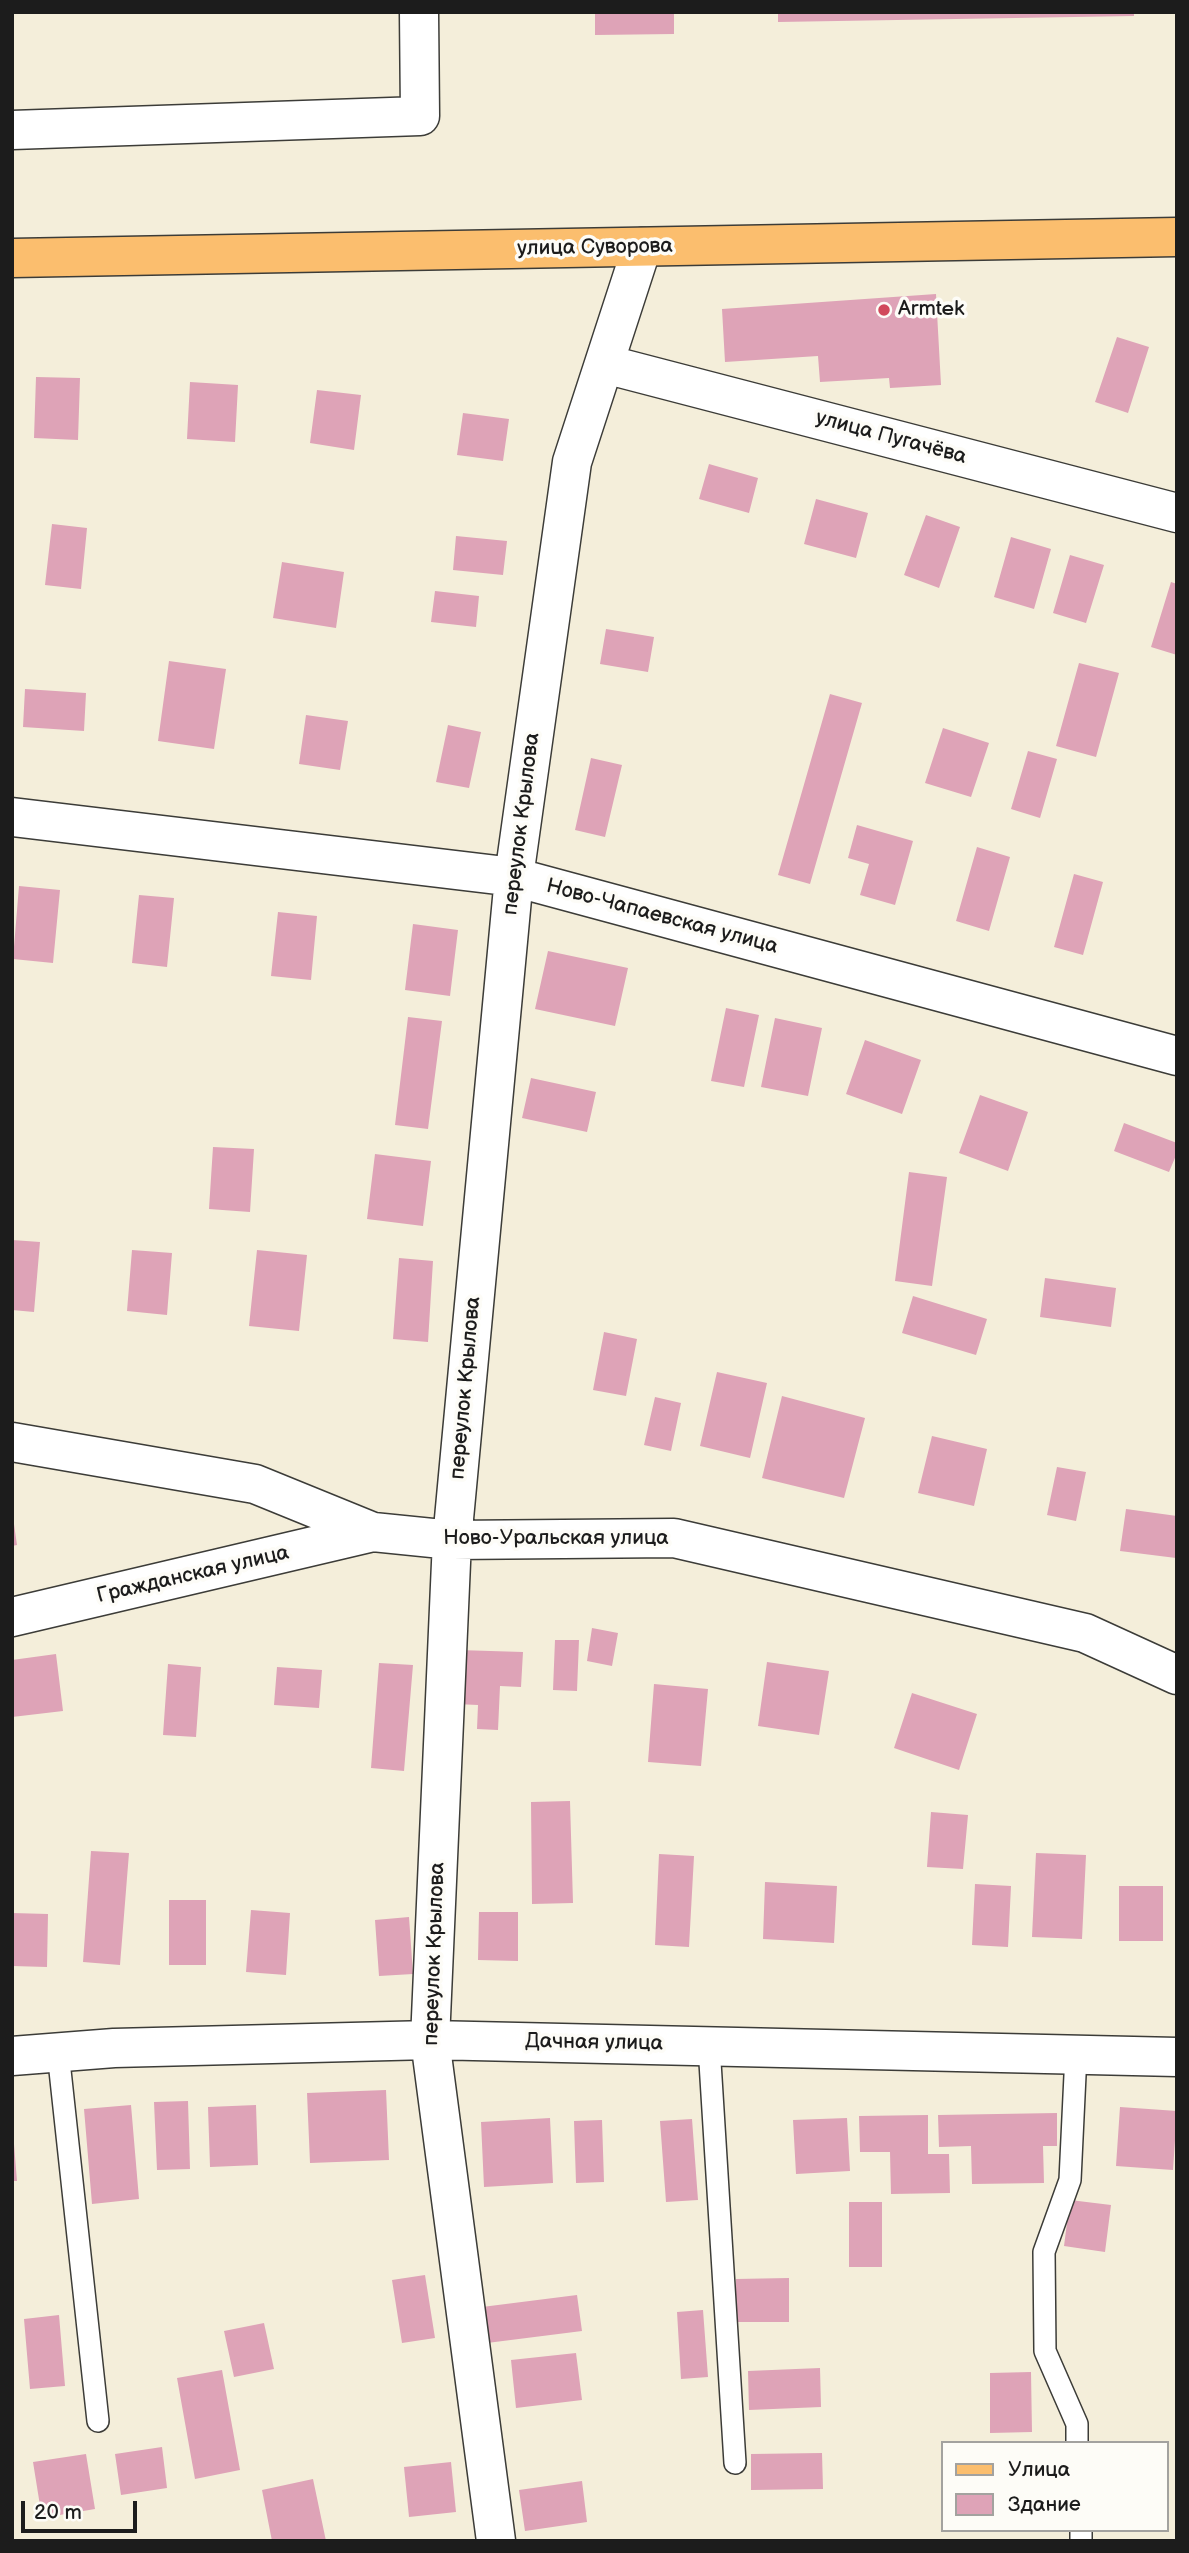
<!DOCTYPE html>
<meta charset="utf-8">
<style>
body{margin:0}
#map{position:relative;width:1189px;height:2553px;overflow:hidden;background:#f4eeda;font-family:"Balsamiq Sans",sans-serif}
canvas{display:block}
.frame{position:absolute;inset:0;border:14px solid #1c1c1c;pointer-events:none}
.legend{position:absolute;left:941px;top:2441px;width:228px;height:91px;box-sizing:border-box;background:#fdfcf7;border:2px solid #a3a29f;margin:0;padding:9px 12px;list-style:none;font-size:21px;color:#1c1c1c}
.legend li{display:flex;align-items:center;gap:14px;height:35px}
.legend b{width:35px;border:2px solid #a3a29f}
.scale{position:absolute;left:21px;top:2501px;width:116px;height:32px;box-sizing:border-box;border:4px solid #1c1c1c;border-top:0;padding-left:9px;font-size:21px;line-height:24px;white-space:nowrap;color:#1c1c1c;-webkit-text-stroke:5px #fdfcf7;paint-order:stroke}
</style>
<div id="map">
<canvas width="1189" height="2553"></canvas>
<div class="frame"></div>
<ul class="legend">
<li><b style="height:9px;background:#fbbe6e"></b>Улица</li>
<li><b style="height:19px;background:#dea3b7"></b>Здание</li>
</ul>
<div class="scale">20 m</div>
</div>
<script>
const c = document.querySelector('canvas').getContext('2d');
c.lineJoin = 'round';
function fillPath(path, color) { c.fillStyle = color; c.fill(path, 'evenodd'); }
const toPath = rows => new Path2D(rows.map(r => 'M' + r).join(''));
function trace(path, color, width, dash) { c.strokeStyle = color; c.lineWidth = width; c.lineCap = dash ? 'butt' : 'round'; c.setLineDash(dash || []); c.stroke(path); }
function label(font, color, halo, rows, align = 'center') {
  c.font = font + ' "Balsamiq Sans",sans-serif'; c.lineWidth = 7; c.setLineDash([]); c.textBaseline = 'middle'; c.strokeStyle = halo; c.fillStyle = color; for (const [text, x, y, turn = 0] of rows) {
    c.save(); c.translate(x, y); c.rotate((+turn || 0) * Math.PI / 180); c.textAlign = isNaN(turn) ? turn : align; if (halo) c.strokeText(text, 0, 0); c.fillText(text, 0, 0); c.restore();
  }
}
fillPath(toPath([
 [595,12,674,12,674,34,595,35],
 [778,12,1134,12,1134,16,778,22],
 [936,294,941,385,890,388,889,378,820,382,818,356,725,362,722,309],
 [1117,337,1149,347,1128,413,1095,402],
 [36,377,80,378,78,440,34,438],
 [190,382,238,385,235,442,187,439],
 [317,390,361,395,354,450,310,443],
 [463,413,509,419,503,461,457,455],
 [709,464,758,478,749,513,699,499],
 [816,499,868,513,856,558,804,544],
 [926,515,960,527,939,588,904,575],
 [52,524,87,528,81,589,45,585],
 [456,536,507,541,503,575,453,570],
 [1011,537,1051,549,1034,609,994,597],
 [1070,555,1104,565,1086,623,1053,613],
 [282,562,344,572,336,628,273,618],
 [1171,582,1177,584,1177,655,1151,647],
 [435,591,479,596,476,627,431,622],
 [606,629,654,637,648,672,600,664],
 [169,661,226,669,214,749,158,741],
 [1079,663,1119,673,1096,757,1056,746],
 [25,689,86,693,84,731,23,727],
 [830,694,862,703,810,884,778,875],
 [306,715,348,721,340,770,299,764],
 [448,725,481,732,469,788,436,782],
 [943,728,989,743,971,797,925,783],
 [1028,751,1057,759,1040,818,1011,809],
 [591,758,622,765,605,837,575,830],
 [857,825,913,841,895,905,860,895,869,864,848,858],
 [977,847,1010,857,989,931,956,921],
 [1074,874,1103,882,1083,955,1054,947],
 [19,886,60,890,53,963,13,959],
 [139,895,174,898,167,967,132,963],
 [278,912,317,916,311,980,271,976],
 [413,924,458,930,450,996,405,990],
 [548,951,628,968,615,1026,535,1009],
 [726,1008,759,1015,744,1087,711,1081],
 [408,1017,442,1021,428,1129,395,1125],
 [775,1018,822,1028,808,1096,761,1087],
 [865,1040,921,1060,902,1114,846,1094],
 [531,1078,596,1092,587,1132,522,1118],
 [980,1095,1028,1112,1008,1171,959,1153],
 [1124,1123,1177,1143,1177,1153,1169,1172,1114,1151],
 [213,1147,254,1149,250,1212,209,1209],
 [375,1154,431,1161,423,1226,367,1219],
 [909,1172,947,1177,932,1286,895,1281],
 [12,1240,40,1242,34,1312,12,1310],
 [132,1250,172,1253,167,1315,127,1311],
 [257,1250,307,1255,299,1331,249,1326],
 [399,1258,433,1261,428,1342,393,1339],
 [1045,1278,1116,1288,1111,1327,1040,1317],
 [913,1296,987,1319,976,1355,902,1333],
 [604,1332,637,1339,626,1396,593,1390],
 [717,1372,767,1383,750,1458,700,1446],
 [782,1396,865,1418,844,1498,762,1478],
 [655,1397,681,1403,671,1451,644,1445],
 [932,1436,987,1449,974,1506,918,1493],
 [1057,1467,1086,1472,1076,1521,1047,1515],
 [1126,1509,1177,1516,1176,1558,1120,1551],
 [14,1524,17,1545,12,1546,12,1525],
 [592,1628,618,1633,612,1666,587,1661],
 [555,1640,579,1640,577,1691,553,1690],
 [458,1650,523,1652,521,1687,500,1686,498,1730,477,1729,478,1705,455,1704],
 [56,1654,63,1711,12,1717,12,1660],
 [767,1662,829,1671,819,1735,758,1726],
 [379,1663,413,1665,404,1771,371,1768],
 [168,1664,201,1667,196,1737,163,1735],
 [277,1667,322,1670,319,1708,274,1705],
 [654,1684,708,1689,701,1766,648,1762],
 [912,1693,977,1714,959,1770,894,1748],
 [570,1801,573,1903,532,1904,531,1802],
 [931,1812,968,1815,963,1869,927,1867],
 [91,1851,129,1853,120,1965,83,1962],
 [1036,1853,1086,1855,1082,1939,1032,1937],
 [659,1854,694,1856,689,1947,655,1945],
 [765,1882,837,1886,834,1943,763,1939],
 [975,1884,1011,1886,1008,1947,972,1945],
 [1119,1886,1163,1886,1163,1941,1119,1941],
 [169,1900,206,1900,206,1965,169,1965],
 [251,1910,290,1913,286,1975,246,1972],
 [479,1912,518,1912,518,1961,478,1960],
 [12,1913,48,1914,47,1967,12,1966],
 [409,1917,413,1974,379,1976,375,1920],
 [386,2090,389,2160,310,2163,307,2093],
 [188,2101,190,2169,157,2170,154,2102],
 [131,2105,139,2199,92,2204,84,2109],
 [256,2105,258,2165,210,2167,208,2107],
 [1120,2107,1177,2111,1173,2170,1116,2166],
 [1057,2113,1057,2146,1043,2146,1044,2183,972,2184,971,2146,939,2147,938,2115],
 [928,2115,928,2154,949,2154,950,2193,891,2194,890,2152,860,2152,859,2116],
 [550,2118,553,2183,484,2187,481,2122],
 [847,2118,850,2171,796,2174,793,2120],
 [692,2119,698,2200,666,2202,660,2121],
 [602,2120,604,2182,576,2183,574,2121],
 [12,2144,14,2144,17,2181,12,2181],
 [1070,2200,1111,2205,1105,2252,1064,2246],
 [849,2202,882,2202,882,2267,849,2267],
 [425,2275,435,2338,402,2343,392,2280],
 [789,2278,789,2322,736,2322,736,2279],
 [577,2295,582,2331,487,2343,482,2307],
 [703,2310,708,2377,681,2379,677,2312],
 [59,2315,65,2386,30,2389,24,2319],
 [264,2323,274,2369,234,2377,224,2331],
 [576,2353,582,2400,516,2408,511,2360],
 [820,2368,821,2407,749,2410,748,2371],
 [222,2370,240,2470,195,2479,177,2378],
 [1031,2372,1032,2432,990,2433,990,2373],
 [162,2447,167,2488,121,2495,115,2454],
 [822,2453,823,2489,751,2490,751,2454],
 [86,2454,95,2509,42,2518,33,2462],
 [451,2462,456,2512,409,2517,404,2467],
 [313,2479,326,2541,272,2541,262,2490],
 [582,2481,587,2522,525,2531,519,2490]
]), '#dea3b7');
const service = toPath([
 [709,2046,735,2463],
 [58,2052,98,2421],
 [1076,2054,1070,2180,1044,2252,1045,2351,1077,2424,1077,2443],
 [1081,2530,1081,2541]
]);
const minor = toPath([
 [12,130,420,116,419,12],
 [605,364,1177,513],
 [12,817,514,877,1177,1056],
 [12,1442,255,1484,373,1532,452,1540,674,1538,1085,1633,1177,1675],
 [12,1617,373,1532],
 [12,2056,114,2048,430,2040,1177,2057],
 [496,2541,430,2040,452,1540,514,877,572,462,642,247]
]);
const primary = toPath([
 [12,258,1177,237]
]);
trace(service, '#3c3c38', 24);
trace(minor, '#3c3c38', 41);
trace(primary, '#3c3c38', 41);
trace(service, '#fff', 21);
trace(minor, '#fff', 38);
trace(primary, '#fbbe6e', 38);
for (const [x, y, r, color] of [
 [884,310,7,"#d1495b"]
]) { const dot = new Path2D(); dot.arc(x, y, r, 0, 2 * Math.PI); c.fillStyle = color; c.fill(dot); trace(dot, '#fdfcf7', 2.5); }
label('21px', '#1c1c1c', '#fdfcf7', [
 ["улица Суворова",595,248,-1],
 ["улица Пугачёва",891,438,15],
 ["переулок Крылова",522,824,-83],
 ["Ново-Чапаевская улица",662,917,15],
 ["переулок Крылова",466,1388,-85],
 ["Ново-Уральская улица",556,1539],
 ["Гражданская улица",193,1575,-13],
 ["переулок Крылова",435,1954,-88],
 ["Дачная улица",594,2043,1]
]);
label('21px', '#1c1c1c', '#fdfcf7', [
 ["Armtek",898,310]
], 'left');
</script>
